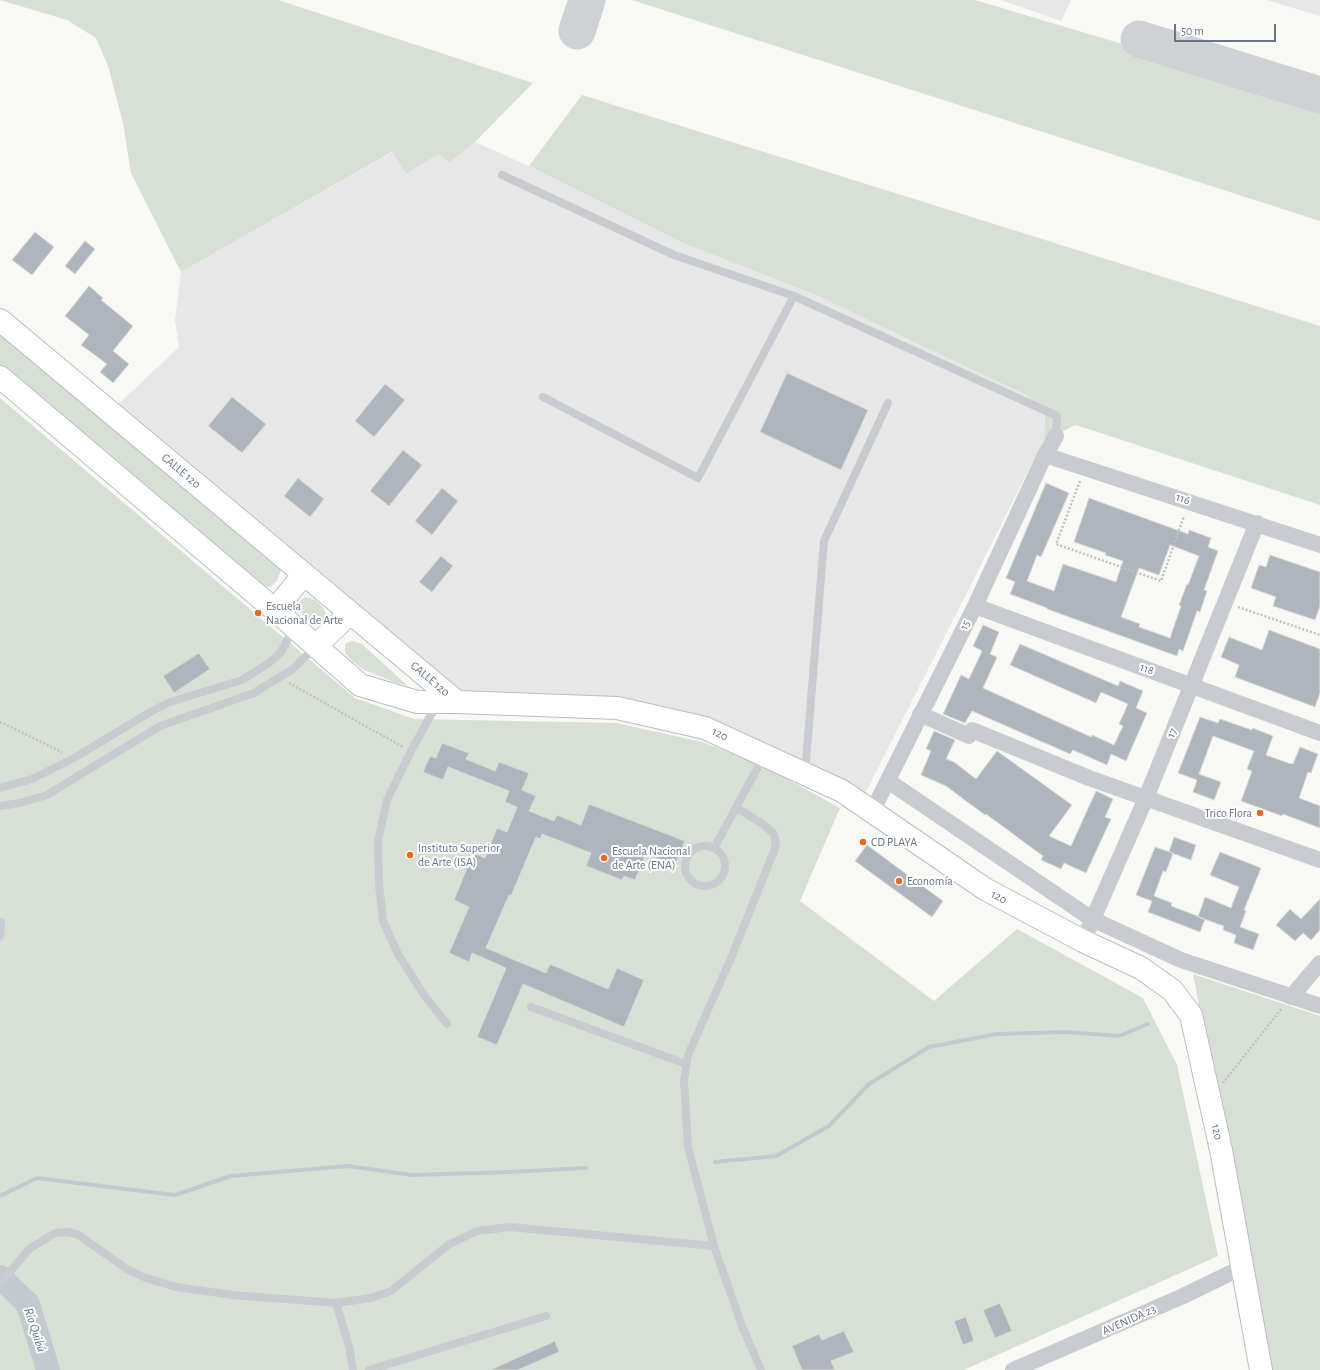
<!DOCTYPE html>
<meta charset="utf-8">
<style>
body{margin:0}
#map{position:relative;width:1320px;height:1370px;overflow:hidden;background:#f8f8f5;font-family:"Alegreya Sans",sans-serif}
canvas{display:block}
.scale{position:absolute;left:1174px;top:24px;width:102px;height:18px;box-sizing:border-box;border:2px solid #667487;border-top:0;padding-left:5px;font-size:12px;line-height:14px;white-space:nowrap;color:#667487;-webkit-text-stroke:3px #fff;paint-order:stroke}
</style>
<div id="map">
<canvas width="1320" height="1370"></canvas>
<div class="scale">50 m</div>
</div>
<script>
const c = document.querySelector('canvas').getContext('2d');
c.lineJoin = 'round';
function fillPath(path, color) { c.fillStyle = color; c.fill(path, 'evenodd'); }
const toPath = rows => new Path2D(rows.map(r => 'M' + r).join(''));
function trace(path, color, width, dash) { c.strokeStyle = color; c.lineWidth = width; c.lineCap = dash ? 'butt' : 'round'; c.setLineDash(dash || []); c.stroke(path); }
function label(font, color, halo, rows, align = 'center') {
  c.font = font + ' "Alegreya Sans",sans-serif'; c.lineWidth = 4; c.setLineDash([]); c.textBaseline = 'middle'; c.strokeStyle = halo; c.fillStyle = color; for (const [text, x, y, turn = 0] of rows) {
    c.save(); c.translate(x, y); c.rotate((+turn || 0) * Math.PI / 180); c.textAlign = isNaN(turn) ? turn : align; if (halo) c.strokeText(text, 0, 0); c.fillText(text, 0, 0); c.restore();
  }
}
fillPath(toPath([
 [1001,0,1071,0,1061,21],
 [1266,0,1320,0,1320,16],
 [475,142,529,166,685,244,816,295,871,320,1026,395,1045,416,1044,440,860,804,705,728,457,702,110,412,179,347,175,321,181,272,393,152,406,174,439,154,449,163]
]), '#e6e7e6');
fillPath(toPath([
 [0,0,278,0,533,83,475,142,449,163,439,154,406,174,392,152,181,272,131,173,123,123,108,66,96,38,67,20],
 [632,0,975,0,1320,103,1320,221],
 [582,95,1320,326,1320,505,1076,425,1044,440,1045,416,1026,395,816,295,685,244,529,166],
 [0,334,281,570,277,581,270,587,258,585,0,365],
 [0,398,355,698,414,719,616,723,702,742,760,764,840,808,800,901,934,1001,1017,929,1143,998,1177,1065,1218,1256,964,1370,0,1370],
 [305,597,315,600,323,607,326,614,324,621,318,624,311,624,303,617,298,606,300,601],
 [352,641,362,644,408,686,396,683,364,670,352,661,345,653,345,644],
 [1193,974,1320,1016,1320,1370,1269,1370]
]), '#d8e0d6');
trace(toPath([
 [715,1162,776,1156,829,1126,869,1084,929,1047,997,1034,1066,1032,1119,1036,1148,1024],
 [0,1196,37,1178,175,1195,231,1176,348,1166,412,1175,509,1172,586,1168]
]), '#c2cad0', 4);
trace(toPath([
 [0,1277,28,1304,48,1370]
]), '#c2cad0', 24);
trace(toPath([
 [577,31,587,0],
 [1139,39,1320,95]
]), '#cfd2d4', 37);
const building = toPath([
 [35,232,54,247,32,275,12,260,35,232],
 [85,241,95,249,75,274,65,266,85,241],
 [89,286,103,298,101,300,133,326,113,351,129,364,113,383,100,372,107,364,81,345,89,335,65,316,89,286],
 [787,373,868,410,841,470,760,432,787,373],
 [385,384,405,400,374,437,355,421,385,384],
 [232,397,266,424,242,453,208,426,232,397],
 [403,450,422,465,389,506,370,491,403,450],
 [298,478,324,499,310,517,284,496,298,478],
 [1046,483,1069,493,1041,557,1037,555,1027,581,1054,591,1063,564,1116,582,1123,561,1105,555,1106,553,1074,542,1089,498,1188,534,1189,530,1211,538,1208,547,1218,551,1204,590,1207,591,1200,612,1197,611,1183,651,1179,649,1177,656,1047,609,1047,608,1010,594,1015,582,1006,578,1046,483],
 [1170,545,1199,556,1188,585,1187,584,1179,605,1181,606,1170,638,1139,627,1140,624,1121,617,1139,568,1159,575,1170,545],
 [442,488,458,501,432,535,415,521,442,488],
 [1270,555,1320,572,1320,606,1315,620,1273,606,1276,597,1251,588,1259,565,1266,567,1270,555],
 [441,556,453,566,432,592,419,582,441,556],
 [983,625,999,632,990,654,997,657,983,688,1091,737,1092,735,1114,745,1123,726,1119,724,1128,704,1101,692,1096,703,1010,665,1020,644,1118,686,1120,681,1143,691,1136,708,1147,713,1126,761,1111,754,1107,765,1073,750,1070,754,972,711,965,723,943,714,961,675,969,679,982,651,973,646,983,625],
 [1269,630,1320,649,1320,693,1315,707,1235,677,1239,665,1221,657,1229,637,1262,650,1269,630],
 [199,653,210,669,174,693,163,676,199,653],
 [1200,717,1218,723,1220,719,1252,730,1253,728,1273,736,1266,755,1288,763,1293,764,1300,747,1318,754,1311,773,1308,772,1299,798,1320,806,1320,828,1283,814,1282,816,1241,801,1252,771,1247,769,1254,751,1213,736,1199,774,1221,782,1214,800,1193,792,1197,780,1178,773,1200,717],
 [934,731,955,740,946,759,954,762,976,779,997,751,1072,805,1049,836,1071,846,1096,791,1113,799,1105,817,1111,819,1086,873,1064,863,1061,869,1041,860,1043,856,986,814,985,815,946,786,921,775,931,751,926,749,934,731],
 [442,743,469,753,466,759,495,771,499,762,529,773,522,790,536,796,529,811,554,821,557,815,581,825,589,804,685,841,675,865,646,854,635,880,624,876,622,880,586,866,591,853,542,834,540,839,536,837,511,896,509,895,486,948,546,973,550,964,608,989,617,968,644,980,624,1027,523,984,497,1045,477,1037,506,968,472,953,469,962,449,953,469,907,454,900,473,853,485,858,497,828,507,832,517,807,505,802,509,791,448,767,443,780,423,772,430,756,436,758,442,743],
 [1174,837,1196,845,1191,860,1169,852,1174,837],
 [867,845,943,901,932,917,855,861,867,845],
 [1155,847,1173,853,1166,872,1163,871,1154,896,1172,903,1171,906,1205,919,1200,932,1148,912,1152,901,1136,895,1155,847],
 [1220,852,1261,868,1244,910,1246,911,1240,927,1259,934,1253,950,1234,943,1236,935,1223,930,1224,926,1198,917,1205,897,1231,908,1239,887,1210,875,1220,852],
 [1320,899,1320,930,1311,940,1303,933,1295,941,1276,925,1290,909,1301,919,1320,899],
 [1000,1303,1012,1331,995,1338,983,1310,1000,1303],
 [966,1317,974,1341,963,1345,954,1321,966,1317],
 [844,1331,854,1352,831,1361,835,1370,802,1370,792,1346,819,1334,822,1340,844,1331],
 [555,1341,559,1352,518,1370,490,1370,555,1341]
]);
fillPath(building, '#afb5bc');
trace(building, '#d9dad7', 1);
const secondary = toPath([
 [0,320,457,702],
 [0,377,275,610,360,685,417,702,457,702,617,708,705,728,842,791,985,889,1083,941,1141,968,1172,990,1191,1015,1221,1150,1261,1370],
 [275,610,304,574],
 [316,646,350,613]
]);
trace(secondary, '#babec3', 24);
trace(toPath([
 [1080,481,1056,544,1161,581,1184,516],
 [1238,607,1320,635],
 [289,683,403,747],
 [0,722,62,752],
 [1223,1083,1282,1008]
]), '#bfc1c4', 2.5, [2, 2]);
trace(toPath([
 [502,175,674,255,794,296,1057,416,1056,436],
 [543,397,698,478,794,296],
 [437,704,411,751,387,800,378,842,379,885,383,921,398,954,424,995,447,1024],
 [805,773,824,541,888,403],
 [0,788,32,779,74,758,152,711,170,702,242,680,269,663,281,652,294,628],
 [0,806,20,803,47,795,160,726,254,693,293,669,315,647],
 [737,808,763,824,774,834,776,846,731,958,688,1055,684,1081,688,1147,714,1246,742,1326,761,1370],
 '685 866a20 20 0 1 1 40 0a20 20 0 1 1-40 0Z',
 [714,848,764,756],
 [0,936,1,922],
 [531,1007,686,1064],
 [0,1284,29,1249,55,1233,67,1232,77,1234,127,1269,146,1278,176,1287,233,1295,336,1303,371,1298,391,1291,448,1245,477,1231,510,1227,714,1246],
 [336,1303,349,1346,353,1370],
 [369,1370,546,1316]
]), '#c8cbcf', 8);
trace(toPath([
 [1045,455,1320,545],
 [975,606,1320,733],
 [920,714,969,736,972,730,1089,778,1320,860],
 [888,781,1092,919,1181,960,1320,1006],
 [872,812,975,606,1045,455,1056,436],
 [1089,928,1146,798,1257,523],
 [1291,997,1320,963],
 [1013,1370,1181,1297,1243,1267]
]), '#c8cbcf', 16);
trace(secondary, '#fff', 22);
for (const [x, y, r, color] of [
 [258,613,4,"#eb6923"],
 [1260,813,4,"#eb6923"],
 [863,842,4,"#eb6923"],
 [410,855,4,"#eb6923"],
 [604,858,4,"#eb6923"],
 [899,881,4,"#eb6923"]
]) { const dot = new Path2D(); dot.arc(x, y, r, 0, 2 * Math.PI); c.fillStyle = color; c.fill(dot); trace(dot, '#fff', 1.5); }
label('12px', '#667487', '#fff', [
 ["CALLE 120",181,471,40],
 ["116",1183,499,18],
 ["15",965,625,-63],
 ["118",1147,669,20],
 ["CALLE 120",430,679,40],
 ["17",1172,733,-68],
 ["120",720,734,25],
 ["120",999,897,28],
 ["120",1217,1132,78],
 ["AVENIDA 23",1129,1320,-24]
]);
label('12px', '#667487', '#fff', [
 ["Escuela",266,606],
 ["Nacional de Arte",266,620],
 ["Trico Flora",1252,813,"right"],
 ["CD PLAYA",871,842],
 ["Instituto Superior",418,848],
 ["de Arte (ISA)",418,862],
 ["Escuela Nacional",612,851],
 ["de Arte (ENA)",612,865],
 ["Economía",907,881]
], 'left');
label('italic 13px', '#627683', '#fff', [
 ["Río Quibú",35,1330,72]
]);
</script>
